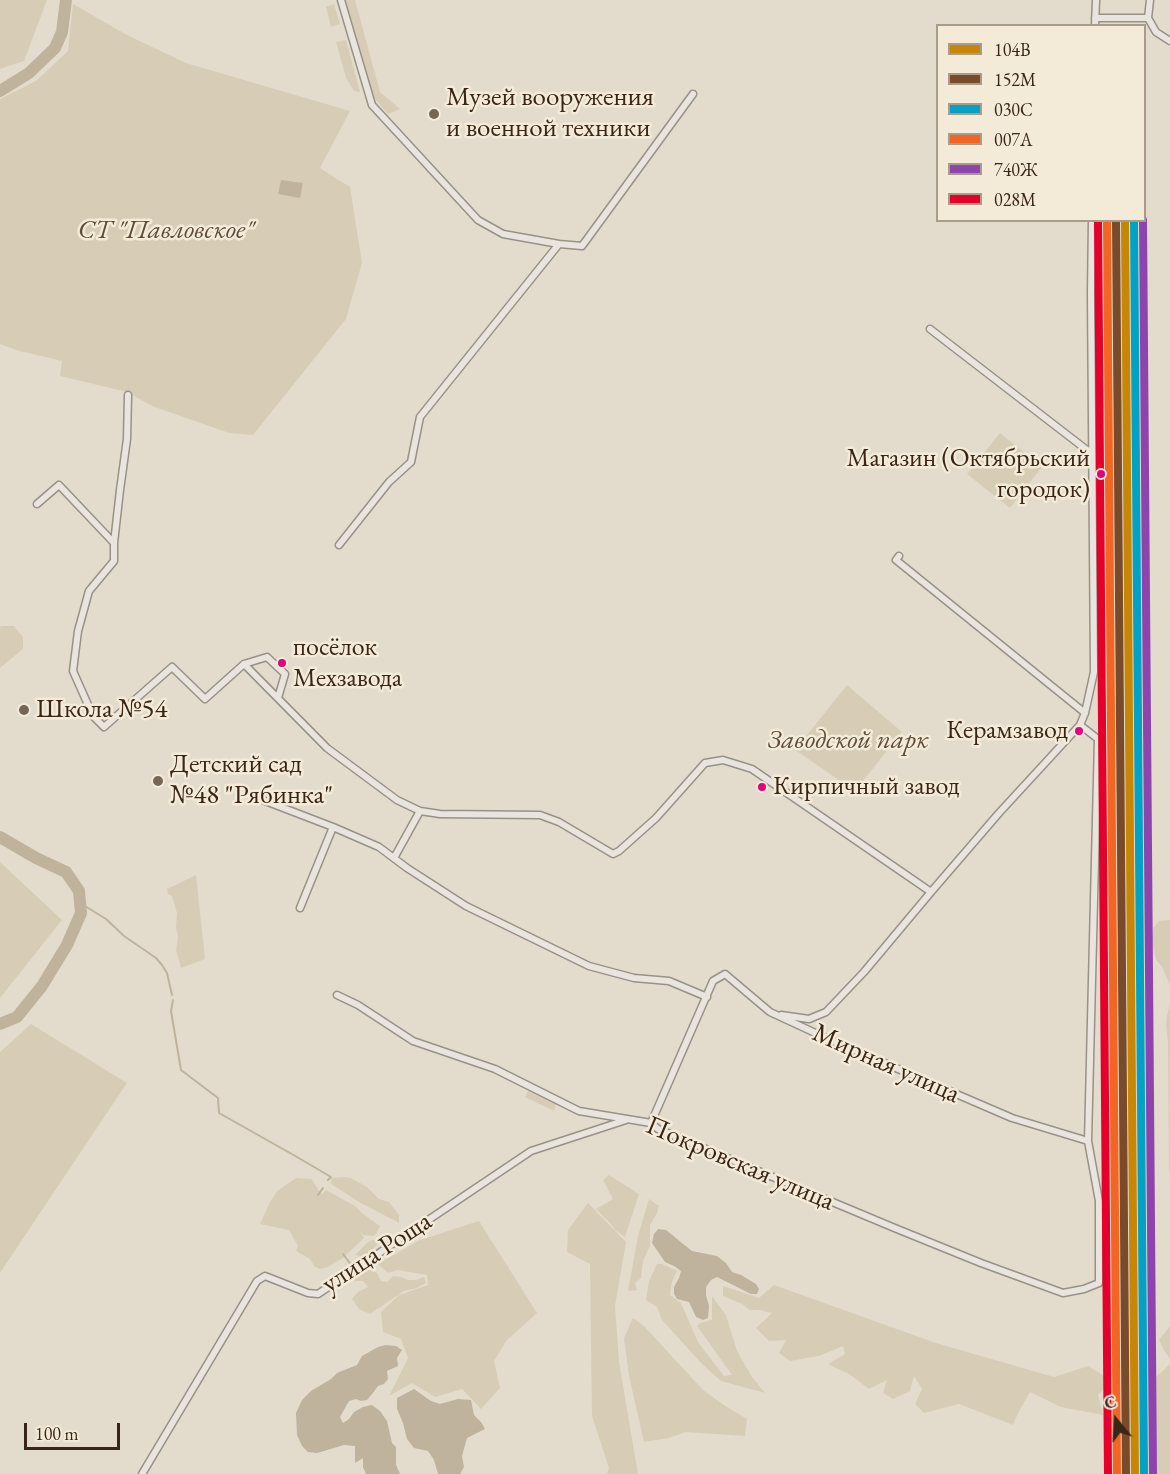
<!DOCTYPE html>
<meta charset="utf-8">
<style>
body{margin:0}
#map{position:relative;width:1170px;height:1474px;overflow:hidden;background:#e3dccc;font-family:"EB Garamond",serif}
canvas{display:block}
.legend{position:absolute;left:936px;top:24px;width:210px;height:198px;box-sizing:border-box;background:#f3ebd8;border:2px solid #a99c8b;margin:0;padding:8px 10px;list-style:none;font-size:18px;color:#3a2617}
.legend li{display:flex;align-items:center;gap:12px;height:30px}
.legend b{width:30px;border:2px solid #a99c8b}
.north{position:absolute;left:1086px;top:1390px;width:60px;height:60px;-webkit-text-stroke:4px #f3ebd8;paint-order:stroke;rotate:342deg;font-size:16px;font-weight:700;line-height:24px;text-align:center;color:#3a2617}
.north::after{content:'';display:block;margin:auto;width:21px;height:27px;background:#3a2617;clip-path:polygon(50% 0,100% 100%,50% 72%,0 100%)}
.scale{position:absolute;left:24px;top:1423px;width:96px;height:27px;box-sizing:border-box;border:3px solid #3a2617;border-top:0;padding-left:8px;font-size:18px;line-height:21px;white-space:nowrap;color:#3a2617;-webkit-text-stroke:4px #f3ebd8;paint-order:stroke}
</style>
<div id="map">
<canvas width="1170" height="1474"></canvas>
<ul class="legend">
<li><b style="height:8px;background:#c88606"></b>104В</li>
<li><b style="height:8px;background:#7a4b2a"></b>152М</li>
<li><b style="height:8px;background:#03a2c5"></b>030C</li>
<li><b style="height:8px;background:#f26522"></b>007А</li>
<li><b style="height:8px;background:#8e44ad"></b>740Ж</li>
<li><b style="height:8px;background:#e4002b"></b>028М</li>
</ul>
<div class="north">С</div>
<div class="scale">100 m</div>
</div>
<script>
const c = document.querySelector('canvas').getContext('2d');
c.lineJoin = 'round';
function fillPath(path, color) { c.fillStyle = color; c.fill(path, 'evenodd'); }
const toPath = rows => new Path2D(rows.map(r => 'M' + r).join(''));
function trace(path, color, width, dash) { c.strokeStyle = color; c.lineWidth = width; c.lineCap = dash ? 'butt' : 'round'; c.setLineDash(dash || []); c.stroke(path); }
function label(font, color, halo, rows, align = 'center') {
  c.font = font + ' "EB Garamond",serif'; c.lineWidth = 5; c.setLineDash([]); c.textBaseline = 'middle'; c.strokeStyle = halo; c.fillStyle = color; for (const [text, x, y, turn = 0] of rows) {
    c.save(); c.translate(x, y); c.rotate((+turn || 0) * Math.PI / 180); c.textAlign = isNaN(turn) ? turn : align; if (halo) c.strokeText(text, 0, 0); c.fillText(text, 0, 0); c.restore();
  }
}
fillPath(toPath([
 [0,0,47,0,24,61,0,69],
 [345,0,355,0,380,92,400,109,388,114,373,97],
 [73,4,127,35,186,63,350,111,320,168,350,187,362,263,346,319,253,435,229,433,152,406,127,392,60,376,62,361,16,350,0,344,0,99,36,81,68,51],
 [334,4,340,24,331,27,326,7],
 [346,40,360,92,354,91,346,78,336,42],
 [1000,433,1042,467,1010,508,967,474],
 [1,626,14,626,23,637,23,649,0,668,0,628],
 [847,685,902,732,855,791,795,750],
 [0,862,62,920,0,998],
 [196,875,205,959,181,968,176,950,178,938,176,927,177,913,172,896,168,894,167,889],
 [1170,920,1170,985,1162,967,1157,961,1154,953,1152,937,1153,928,1159,921],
 [1170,1004,1170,1178,1169,1170,1168,1042,1166,1025,1167,1016],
 [31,1024,127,1083,0,1273,0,1052],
 [528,1091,556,1104,554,1111,525,1097],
 [609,1175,639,1194,625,1237,615,1230,610,1223,596,1209,613,1199,603,1180],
 [343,1177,351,1178,367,1187,379,1199,389,1202,399,1215,399,1223,359,1202,331,1184,332,1178],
 [296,1178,312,1179,320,1193,322,1194,326,1190,355,1206,363,1214,380,1226,376,1234,373,1236,363,1235,359,1230,364,1238,343,1258,328,1267,320,1269,315,1267,310,1259,296,1251,298,1246,289,1230,260,1224,270,1202,277,1191],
 [649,1199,659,1206,657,1213,650,1225,650,1246,643,1261,641,1278,635,1283,637,1290,628,1291,638,1236],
 [588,1203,626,1242,615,1306,619,1362,638,1474,607,1474,609,1468,592,1416,590,1264,567,1252,568,1230],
 [479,1221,537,1313,507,1340,494,1361,500,1388,481,1409,462,1389,435,1397,412,1383,389,1396,408,1358,401,1339,383,1332,381,1312,399,1295,428,1285,427,1275,398,1270,388,1273,378,1264,420,1240],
 [372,1240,376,1240,378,1244,367,1255,360,1256,355,1255,367,1243],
 [657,1264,662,1264,677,1271,672,1282,670,1295,681,1303,698,1342,724,1376,732,1375,697,1326,700,1323,712,1320,712,1296,726,1315,737,1351,752,1377,765,1393,721,1381,702,1364,662,1320,657,1307,646,1300,649,1281],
 [365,1268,377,1273,381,1281,387,1282,393,1276,401,1277,408,1280,416,1280,424,1277,426,1283,417,1288,404,1291,370,1314,359,1309,352,1299,358,1292,368,1287,363,1281,354,1281,356,1276,362,1273,362,1271],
 [774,1285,936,1343,1054,1377,1088,1366,1112,1381,1098,1395,1103,1415,1061,1407,1030,1392,1018,1413,1013,1425,959,1404,924,1413,915,1404,922,1389,914,1376,910,1391,893,1399,883,1393,887,1380,869,1389,849,1374,828,1364,845,1354,843,1346,819,1356,790,1361,779,1353,786,1340,769,1341,756,1328,772,1313,760,1310,750,1310,742,1304,723,1296,723,1286,759,1298],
 [633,1318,644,1326,703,1390,724,1405,747,1419,745,1436,686,1432,669,1438,644,1442,629,1376,624,1338],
 [1170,1326,1170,1359,1165,1352,1159,1340],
 [1170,1364,1170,1474,1155,1474,1153,1380]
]), '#d7cdb7');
fillPath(toPath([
 [281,180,303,183,300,198,278,194],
 [658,1229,666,1230,692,1251,717,1256,726,1263,732,1272,741,1275,756,1284,759,1289,757,1294,751,1294,717,1277,711,1280,706,1287,706,1295,709,1306,708,1318,703,1320,696,1317,689,1302,677,1299,674,1294,674,1287,679,1278,681,1271,674,1266,665,1262,652,1243,654,1234],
 [386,1345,396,1346,402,1350,397,1358,398,1366,387,1371,388,1379,384,1384,378,1386,373,1393,367,1400,361,1401,356,1399,349,1401,340,1417,343,1423,349,1419,354,1412,363,1407,372,1405,380,1411,387,1421,392,1443,396,1447,396,1465,400,1474,366,1474,363,1467,363,1458,355,1463,355,1446,344,1445,317,1453,308,1452,302,1446,297,1435,296,1413,302,1400,311,1391,331,1379,337,1373,357,1365,362,1356,378,1347],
 [414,1389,431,1401,440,1404,458,1399,471,1400,474,1415,481,1422,485,1429,467,1438,462,1456,464,1467,460,1474,438,1474,434,1460,428,1451,414,1448,407,1439,403,1423,397,1409,397,1398]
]), '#bfb39d');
trace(toPath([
 [80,903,106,919,124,936,156,958,162,965,167,973,172,995],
 [173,1000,171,1011,181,1070,218,1098,219,1113,297,1157,331,1177,328,1180],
 [318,1195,323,1188],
 [343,1254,352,1266],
 [357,1272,359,1275]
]), '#bfb39d', 2);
trace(toPath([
 [0,91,29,73,55,48,62,32,66,0],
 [0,837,36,858,66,872,79,891,81,913,67,945,42,986,17,1017,0,1024]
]), '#bfb39d', 12);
const minor = toPath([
 [1095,18,1148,18],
 [1148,18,1156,32,1170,41],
 [1148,18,1150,0],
 [1095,26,1096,0],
 [559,244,582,246,693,94],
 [930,329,1092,454],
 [37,504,59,485,114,543,114,561,89,591,78,631,73,671,93,716,104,727,172,667,205,699,244,664,267,657,285,674,278,698],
 [114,543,120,490,127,439,128,395],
 [339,545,389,482,411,462,420,417,559,244,503,234,478,220,372,105,341,0],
 [899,556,896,560,1085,713],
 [244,664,327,748,397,800,420,811,440,814,540,815,559,822,613,854,619,851,656,818,705,763,723,760,752,769,931,892,999,813,1080,725,1085,713,1094,672,1091,293,1092,220],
 [260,799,333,827,379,847,407,868,466,906,589,966,634,978,669,981,707,997],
 [394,858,420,811],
 [300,908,333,827],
 [337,995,358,1005,413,1041,495,1069,579,1111,651,1123,658,1129,897,1229,981,1263,1063,1293,1084,1289,1099,1283,1099,1201,1088,1141,1098,739,1080,725],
 [781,1015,809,1019,826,1012,864,972,931,892],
 [651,1123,713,981,725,974,770,1012,824,1037,1012,1118,1088,1141],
 [142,1474,257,1281,265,1276,308,1293,318,1294,531,1151,626,1120]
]);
trace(minor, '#989187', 9);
trace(minor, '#e9e5de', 6);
trace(toPath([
 [1125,220,1135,1474]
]), '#c88606', 8);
trace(toPath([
 [1116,220,1126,1474]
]), '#7a4b2a', 8);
trace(toPath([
 [1134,220,1144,1474]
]), '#03a2c5', 8);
trace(toPath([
 [1107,220,1117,1474]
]), '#f26522', 8);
trace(toPath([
 [1143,220,1153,1474]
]), '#8e44ad', 8);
trace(toPath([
 [1098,220,1108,1474]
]), '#e4002b', 8);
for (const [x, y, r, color] of [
 [434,114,6,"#756656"],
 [1101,474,5,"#e5007d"],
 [282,663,5,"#e5007d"],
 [24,710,6,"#756656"],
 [1079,731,5,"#e5007d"],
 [158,781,6,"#756656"],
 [762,787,5,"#e5007d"]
]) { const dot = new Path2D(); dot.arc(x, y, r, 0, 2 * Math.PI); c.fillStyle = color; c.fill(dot); trace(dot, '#f3ebd8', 2); }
label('26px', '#3a2617', '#f3ebd8', [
 ["Магазин (Октябрьский",1090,459],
 ["городок)",1090,490],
 ["посёлок",293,648,"left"],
 ["Мехзавода",293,679,"left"],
 ["Керамзавод",1068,731],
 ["Кирпичный завод",773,787,"left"]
], 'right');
label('27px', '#3a2617', '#f3ebd8', [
 ["Музей вооружения",446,98],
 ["и военной техники",446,129],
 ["Школа №54",36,710],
 ["Детский сад",170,765],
 ["№48 \"Рябинка\"",170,796]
], 'left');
label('italic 27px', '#5f4c3b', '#f3ebd8', [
 ["СТ \"Павловское\"",166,231],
 ["Заводской парк",848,741]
]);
label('27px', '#3a2617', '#f3ebd8', [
 ["Мирная улица",886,1064,24],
 ["Покровская улица",740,1164,23],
 ["улица Роща",377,1253,-33]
]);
</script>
